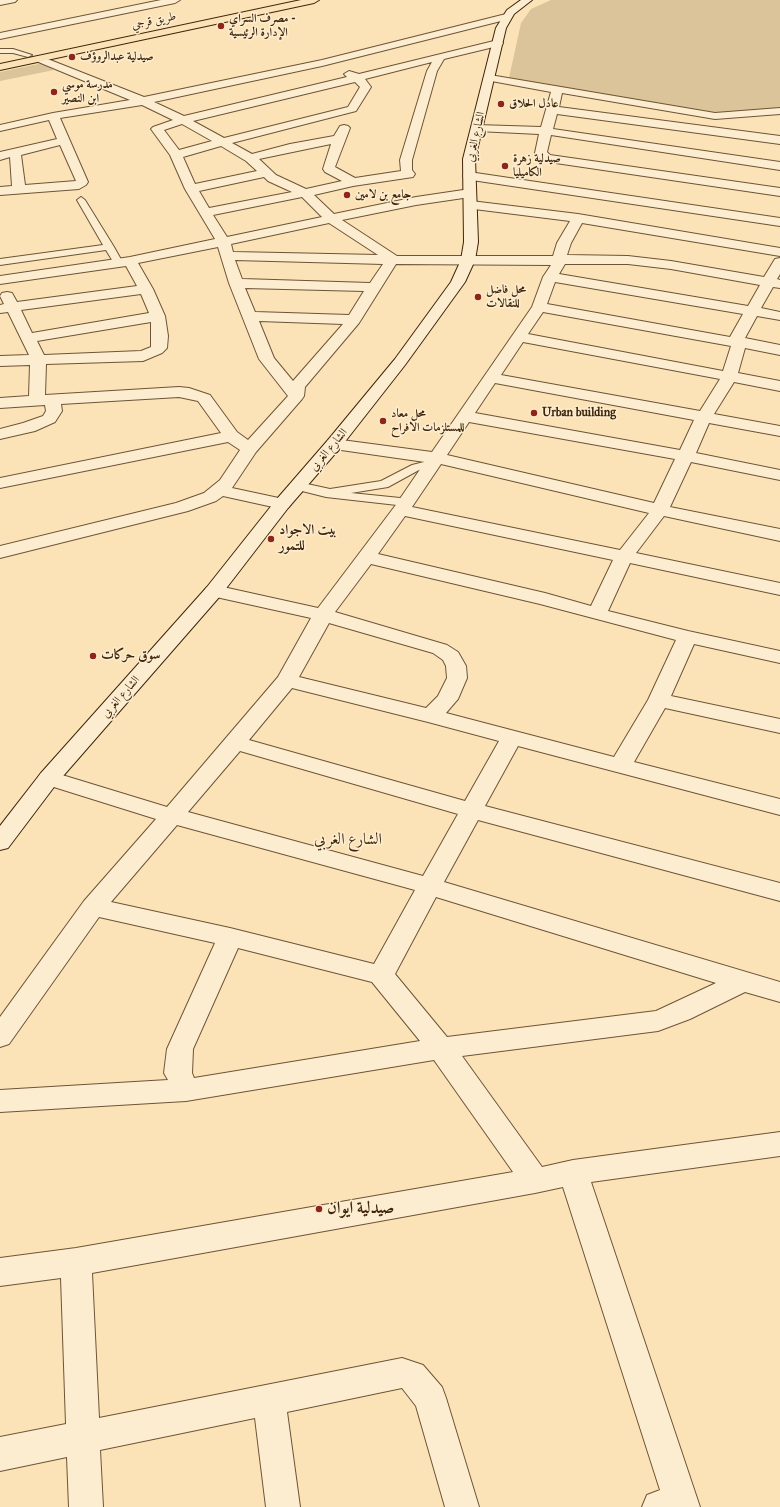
<!DOCTYPE html>
<meta charset="utf-8">
<style>
body{margin:0}
canvas{display:block;background:#fbe3b7}
</style>
<canvas width="780" height="1507"></canvas>
<script>
const c = document.querySelector('canvas').getContext('2d');
c.lineJoin = 'round';
function fillPath(path, color) { c.fillStyle = color; c.fill(path, 'evenodd'); }
const toPath = rows => new Path2D(rows.map(r => 'M' + r).join(''));
function trace(path, color, width, dash) { c.strokeStyle = color; c.lineWidth = width; c.lineCap = dash ? 'butt' : 'round'; c.setLineDash(dash || []); c.stroke(path); }
function label(font, color, halo, rows, align = 'center') {
  c.font = font + ' "IM FELL Great Primer",Amiri,serif'; c.lineWidth = 3; c.setLineDash([]); c.textBaseline = 'middle'; c.strokeStyle = halo; c.fillStyle = color; for (const [text, x, y, turn = 0] of rows) {
    c.save(); c.translate(x, y); c.rotate((+turn || 0) * Math.PI / 180); c.textAlign = isNaN(turn) ? turn : align; if (halo) c.strokeText(text, 0, 0); c.fillText(text, 0, 0); c.restore();
  }
}
fillPath(toPath([
 [551,0,780,0,780,109,717,114,509,78,521,23,531,9],
 [43,63,54,70,0,81,0,72]
]), '#dbc39a');
const lane = toPath([
 [0,49,13,49,32,55,28,57,13,53,0,53,0,49],
 [81,197,85,200,114,247,123,263,121,265,115,265,106,250,0,265,0,259,103,245,77,200,81,197],
 [432,460,436,462,438,464,436,466,419,470,388,487,351,493,410,499,412,502,410,505,406,506,326,497,294,489,292,486,294,483,298,482,330,489,381,481,412,465,432,460]
]);
const street = toPath([
 [0,0,17,0,15,2,0,5,0,0],
 [161,0,180,0,175,3,0,39,0,33,161,0],
 [506,14,509,15,511,17,509,19,322,66,154,102,184,116,347,77,344,74,349,71,359,74,498,40,503,43,502,45,444,59,437,71,412,160,412,170,415,174,413,177,353,186,314,195,334,214,416,197,470,189,474,190,476,193,474,196,470,197,416,205,342,220,397,256,553,256,557,243,570,221,466,208,465,205,466,202,471,201,578,214,780,248,780,256,582,223,571,243,567,255,628,256,671,261,764,277,775,259,780,258,780,274,777,279,780,280,780,288,773,287,761,308,780,312,780,320,757,316,745,338,780,345,780,355,745,348,738,373,780,381,780,391,734,382,714,414,780,426,780,436,709,423,696,453,780,470,780,480,691,462,670,507,780,529,780,541,664,516,636,553,780,583,780,595,630,563,608,611,688,631,780,651,780,663,694,644,671,696,780,719,780,733,665,708,634,762,780,799,780,815,518,746,485,806,780,883,780,901,478,820,444,882,780,982,780,1002,745,992,690,1019,658,1031,462,1056,542,1167,573,1160,780,1132,780,1156,591,1182,700,1507,642,1507,647,1495,660,1490,563,1187,535,1193,92,1273,99,1418,402,1358,423,1365,442,1387,446,1398,479,1507,445,1507,416,1406,402,1388,287,1412,300,1507,266,1507,255,1418,100,1450,103,1507,69,1507,67,1457,0,1471,0,1437,66,1424,61,1278,0,1286,0,1258,76,1248,513,1172,434,1060,186,1101,0,1112,0,1090,168,1080,164,1073,167,1049,215,943,99,917,9,1044,0,1047,0,1017,84,901,156,819,41,783,38,778,41,773,49,771,167,807,278,677,311,618,207,595,204,591,207,587,214,585,318,608,395,506,425,462,334,449,328,448,326,444,328,440,334,439,432,452,532,307,543,277,551,265,396,264,359,323,305,387,304,396,302,399,256,452,232,488,288,500,291,504,288,508,282,509,223,496,216,501,188,511,0,558,0,546,176,503,204,493,220,480,240,450,228,442,0,488,0,478,221,433,198,401,179,397,61,404,62,411,55,422,35,431,0,439,0,429,23,423,43,416,46,411,45,405,0,408,0,398,29,396,30,365,0,366,0,356,29,355,8,312,0,313,0,305,4,304,0,296,2,293,7,292,12,293,17,302,137,286,126,266,0,284,0,276,130,257,215,239,185,189,170,155,151,129,153,127,173,120,142,105,60,118,88,182,86,185,79,189,0,195,0,187,12,186,10,157,0,160,0,152,57,139,49,120,0,131,0,125,53,113,130,100,36,61,35,59,36,57,40,56,144,97,322,60,506,14],
 [432,62,427,71,400,160,401,171,355,178,335,167,350,128,348,126,344,125,340,126,334,136,290,144,252,154,232,143,356,111,371,87,365,79,432,62],
 [355,82,360,87,348,107,224,138,193,121,355,82],
 [182,124,212,141,179,150,164,130,182,124],
 [331,144,323,169,325,172,342,181,306,189,276,175,259,159,331,144],
 [60,145,76,181,25,185,21,155,60,145],
 [221,146,246,161,257,171,195,184,183,157,221,146],
 [264,177,268,181,292,192,209,208,199,191,264,177],
 [302,197,322,217,227,237,213,215,302,197],
 [329,223,378,255,233,252,231,244,329,223],
 [218,247,229,283,259,359,288,396,248,440,237,432,210,395,189,388,179,387,45,395,46,364,143,361,162,353,167,348,168,336,165,316,153,289,138,263,218,247],
 [235,260,383,264,370,283,242,279,235,260],
 [565,264,628,264,671,269,760,285,748,306,559,274,565,264],
 [555,282,743,314,730,337,547,304,555,282],
 [245,288,364,291,349,315,255,312,245,288],
 [141,294,149,313,32,333,21,310,141,294],
 [543,312,731,346,723,371,528,334,543,312],
 [259,321,343,324,293,381,274,358,259,321],
 [151,322,151,347,141,351,44,355,37,341,151,322],
 [523,342,720,379,700,411,501,375,523,342],
 [495,383,694,420,680,450,475,413,495,383],
 [469,422,675,459,654,503,447,455,469,422],
 [441,464,649,513,620,550,412,507,441,464],
 [405,516,613,560,591,606,545,593,378,554,405,516],
 [371,564,540,604,676,640,648,700,614,757,446,713,458,699,467,678,466,666,458,652,447,645,335,612,371,564],
 [329,623,433,653,443,660,446,666,447,678,438,696,426,708,299,677,329,623],
 [292,688,428,722,499,741,465,801,249,740,292,688],
 [240,751,458,814,423,876,188,812,240,751],
 [177,825,415,890,374,964,230,928,111,902,177,825],
 [436,897,716,983,656,1011,447,1037,395,974,436,897],
 [238,948,372,982,420,1041,194,1078,192,1073,193,1049,238,948],
 [490,75,715,113,780,108,780,114,715,119,562,93,559,107,780,136,780,144,557,114,553,129,780,162,780,170,551,135,547,152,550,155,780,188,780,196,542,161,535,153,539,134,477,131,473,130,471,128,473,126,477,125,541,127,551,92,486,80,485,78,490,75],
 [469,172,780,218,780,226,465,179,463,176,465,173,469,172]
]);
const secondary = toPath([
 [521,0,532,0,514,14,506,28,475,159,478,242,475,260,465,282,405,365,340,448,288,508,221,595,57,783,8,848,0,850,0,826,41,773,207,587,276,500,328,440,395,359,451,282,461,260,464,242,463,159,496,28,507,10,521,0]
]);
const highway = toPath([
 [301,0,319,0,314,3,0,70,0,64,301,0]
]);
trace(lane, '#6e5436', 2);
trace(street, '#6e5436', 2);
trace(secondary, '#3f250b', 2);
trace(highway, '#3f250b', 2);
fillPath(lane, '#fcedd0');
fillPath(street, '#fcedd0');
fillPath(secondary, '#fcedd0');
fillPath(highway, '#fbe3b7');
for (const [x, y, r, color] of [
 [221,26,4,"#8f2418"],
 [72,57,4,"#8f2418"],
 [54,92,4,"#8f2418"],
 [501,104,4,"#8f2418"],
 [505,166,4,"#8f2418"],
 [347,195,4,"#8f2418"],
 [478,297,4,"#8f2418"],
 [534,413,4,"#8f2418"],
 [383,421,4,"#8f2418"],
 [271,539,4,"#8f2418"],
 [93,656,4,"#8f2418"],
 [319,1209,4,"#8f2418"]
]) { const dot = new Path2D(); dot.arc(x, y, r, 0, 2 * Math.PI); c.fillStyle = color; c.fill(dot); trace(dot, '#fcedd0', 1.5); }
label('bold 12px', '#3f250b', '#fcedd0', [
 ["مصرف السراي -",229,19],
 ["الإدارة الرئيسية",229,33],
 ["صيدلية عبدالروؤف",80,57],
 ["مدرسة موسي",62,85],
 ["ابن النصير",62,99],
 ["عادل الحلاق",509,104],
 ["صيدلية زهرة",513,159],
 ["الكاميليا",513,173],
 ["جامع بن لامين",355,195],
 ["محل فاضل",486,290],
 ["للنقالات",486,304],
 ["Urban building",542,413],
 ["محل معاد",391,414],
 ["للمستلزمات الافراح",391,428]
], 'left');
label('12px', '#3f250b', '#fcedd0', [
 ["طريق قرجي",154,21,-12],
 ["الشارع الغربي",476,137,-77],
 ["الشارع الغربي",329,450,-50],
 ["الشارع الغربي",121,697,-49]
]);
label('bold 14px', '#3f250b', '#fcedd0', [
 ["بيت الاجواد",279,531],
 ["للتمور",279,547],
 ["سوق حركات",101,656]
], 'left');
label('16px', '#3f250b', '#fcedd0', [
 ["الشارع الغربي",348,840]
]);
label('bold 17px', '#3f250b', '#fcedd0', [
 ["صيدلية ايوان",327,1209]
], 'left');
</script>
